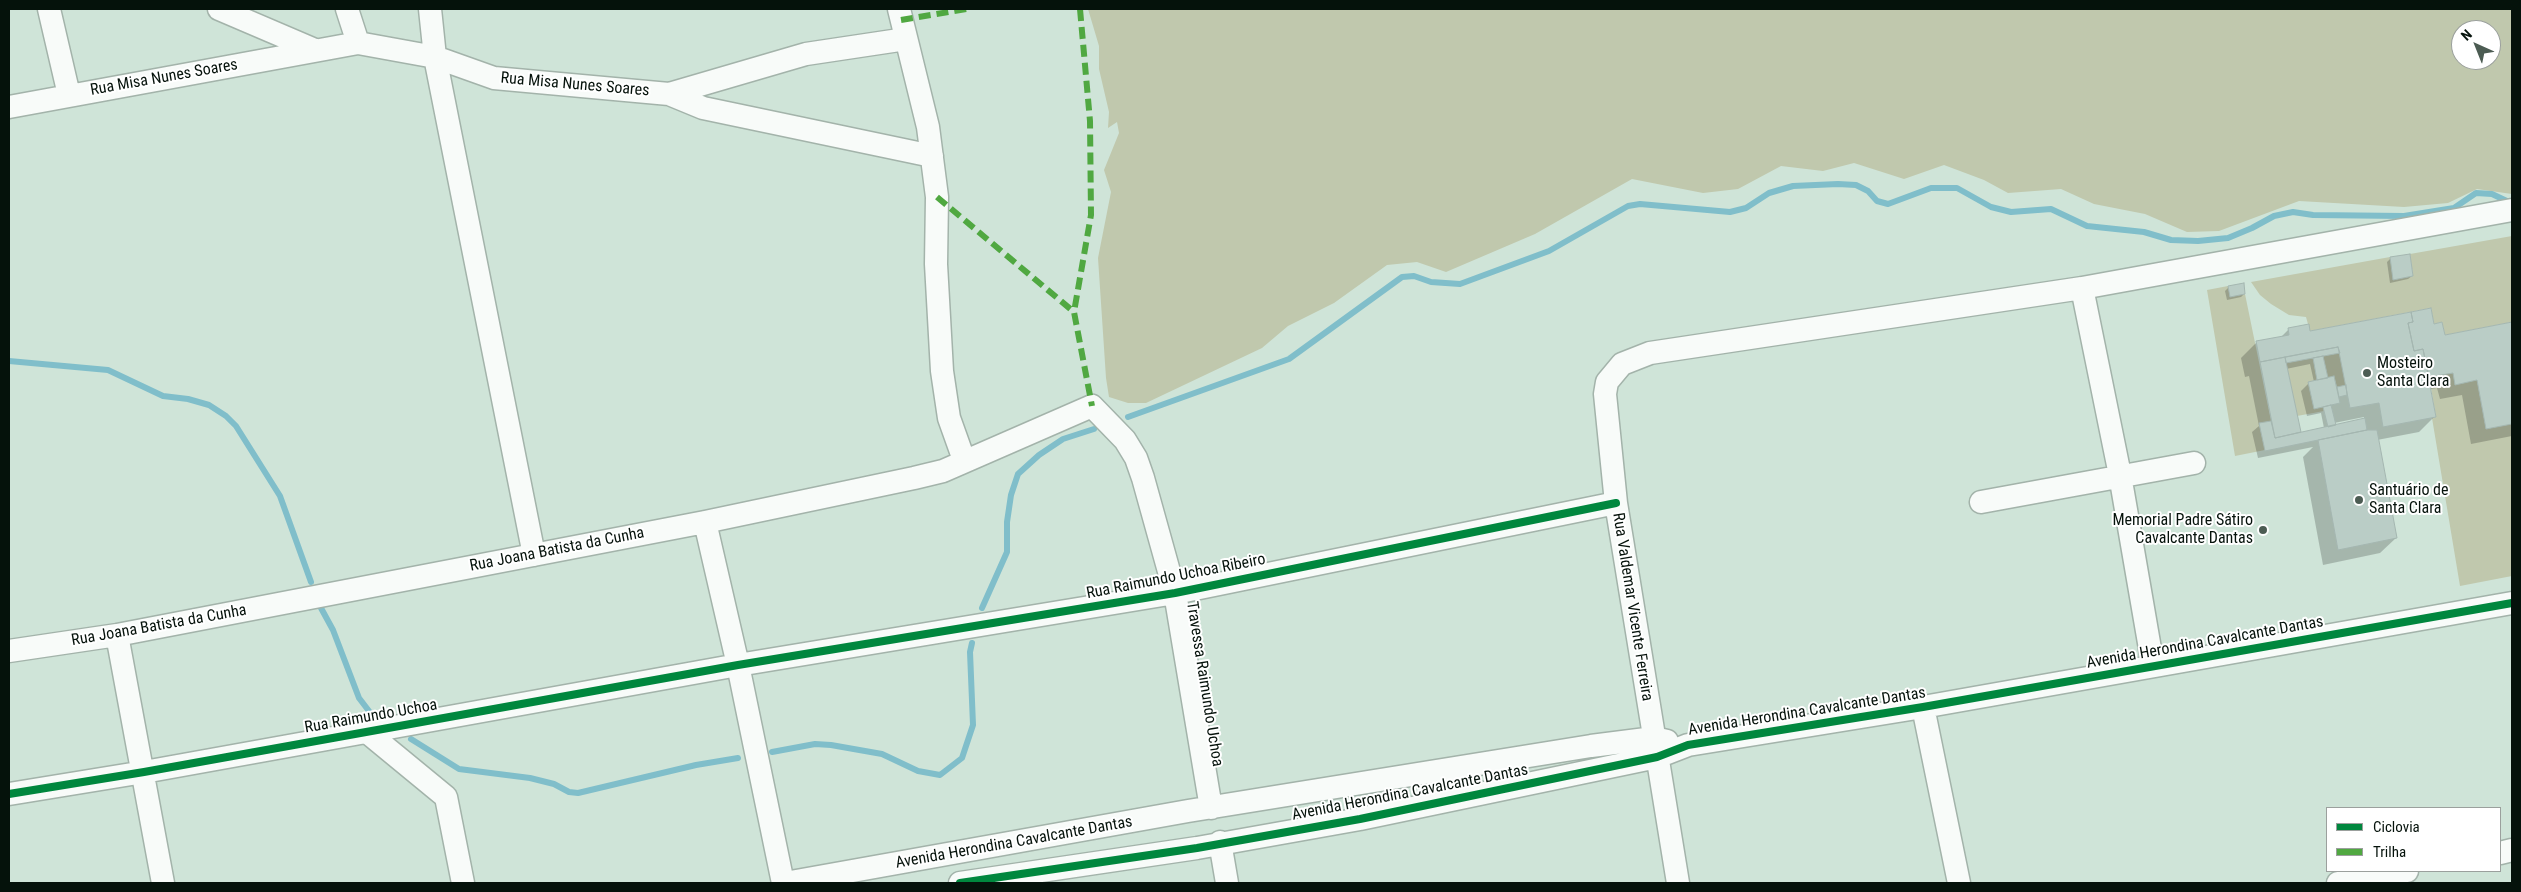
<!DOCTYPE html>
<meta charset="utf-8">
<style>
body{margin:0}
#map{position:relative;width:2521px;height:892px;overflow:hidden;background:#cfe4d8;font-family:"Roboto Condensed",sans-serif}
canvas{display:block}
.frame{position:absolute;inset:0;border:10px solid #05120b;pointer-events:none}
.legend{position:absolute;left:2326px;top:807px;width:175px;height:65px;box-sizing:border-box;background:#fff;border:1px solid #9ba09d;margin:0;padding:6px 9px;list-style:none;font-size:15px;color:#05120b}
.legend li{display:flex;align-items:center;gap:10px;height:25px}
.legend b{width:25px;border:1px solid #9ba09d}
.north{position:absolute;left:2451px;top:20px;width:50px;height:50px;box-sizing:border-box;background:#fff;border:1px solid #9ba09d;border-radius:50%;rotate:316deg;font-size:14px;font-weight:700;line-height:20px;text-align:center;color:#05120b}
.north::after{content:'';display:block;margin:auto;width:18px;height:22px;background:#4c5c53;clip-path:polygon(50% 0,100% 100%,50% 72%,0 100%)}
</style>
<div id="map">
<canvas width="2521" height="892"></canvas>
<div class="frame"></div>
<ul class="legend">
<li><b style="height:6px;background:#00873e"></b>Ciclovia</li>
<li><b style="height:6px;background:#50a841"></b>Trilha</li>
</ul>
<div class="north">N</div>
</div>
<script>
const c = document.querySelector('canvas').getContext('2d');
c.lineJoin = 'round';
function fillPath(path, color) { c.fillStyle = color; c.fill(path, 'evenodd'); }
const toPath = rows => new Path2D(rows.map(r => 'M' + r).join(''));
function trace(path, color, width, dash) { c.strokeStyle = color; c.lineWidth = width; c.lineCap = dash ? 'butt' : 'round'; c.setLineDash(dash || []); c.stroke(path); }
function label(font, color, halo, rows, align = 'center') {
  c.font = font + ' "Roboto Condensed",sans-serif'; c.lineWidth = 4; c.setLineDash([]); c.textBaseline = 'middle'; c.strokeStyle = halo; c.fillStyle = color; for (const [text, x, y, turn = 0] of rows) {
    c.save(); c.translate(x, y); c.rotate((+turn || 0) * Math.PI / 180); c.textAlign = isNaN(turn) ? turn : align; if (halo) c.strokeText(text, 0, 0); c.fillText(text, 0, 0); c.restore();
  }
}
fillPath(toPath([
 [1088,9,2512,9,2512,194,2477,189,2448,203,2404,207,2299,201,2219,231,2187,232,2145,214,2094,204,2061,189,2008,193,1984,180,1944,165,1904,179,1854,163,1823,171,1781,166,1738,189,1703,193,1632,179,1535,234,1446,272,1417,262,1387,265,1334,303,1288,326,1262,348,1146,403,1128,403,1109,397,1106,378,1098,258,1111,192,1104,170,1119,133,1117,122,1108,128,1109,112,1099,69,1099,46],
 [2461,30,2491,30,2491,60,2461,60],
 [2512,236,2512,322,2445,335,2442,322,2434,324,2431,308,2310,331,2306,317,2289,315,2271,304,2260,295,2251,282,2390,257,2393,280,2413,276,2410,254],
 [2228,286,2230,297,2245,294,2271,421,2259,424,2265,450,2235,456,2207,290],
 [2340,353,2346,385,2337,387,2334,376,2328,378,2323,356],
 [2313,358,2317,380,2314,409,2323,407,2324,411,2297,416,2286,363],
 [2453,373,2455,385,2477,380,2486,429,2512,424,2512,576,2460,586,2432,418,2436,417,2429,377]
]), '#c0c8ad');
fillPath(toPath([
 [2408,256,2412,276,2408,279,2390,283,2387,262,2390,259],
 [2229,287,2244,294,2241,297,2227,300,2225,291],
 [2512,324,2512,436,2471,444,2462,395,2440,399,2437,388,2430,389,2434,417,2419,432,2377,440,2396,538,2380,553,2323,565,2303,457,2313,447,2258,458,2252,432,2259,426,2249,376,2245,377,2241,358,2257,342,2280,338,2289,329,2309,332,2433,325,2444,337],
 [2310,364,2314,382,2309,383,2301,391,2307,416,2321,413,2324,428,2300,434,2286,369],
 [2364,417,2364,420,2335,426,2334,423]
]), '#0003');
trace(toPath([
 [9,361,108,370,163,396,188,399,209,405,226,416,236,426,280,496,311,582],
 [1128,417,1289,359,1402,277,1414,276,1431,282,1460,284,1549,251,1628,206,1640,204,1730,212,1746,208,1769,193,1793,186,1838,184,1856,185,1868,191,1877,201,1888,204,1931,188,1957,188,1991,207,2011,212,2051,209,2087,226,2144,232,2171,240,2198,241,2228,238,2252,228,2274,216,2293,212,2313,215,2404,216,2454,208,2476,193,2492,194,2511,203],
 [321,608,333,630,359,698,372,715],
 [982,608,1007,552,1007,522,1011,495,1018,474,1039,455,1063,439,1094,429],
 [411,739,459,769,530,778,554,784,569,792,578,793,696,765,738,758],
 [772,752,815,744,831,745,882,754,918,771,940,775,962,758,973,725,970,652,972,643]
]), '#80beca', 6);
const building = toPath([
 [2410,254,2413,276,2393,280,2390,257,2410,254],
 [2244,283,2245,294,2230,297,2228,286,2244,283],
 [2431,308,2434,324,2442,322,2445,335,2512,322,2512,424,2486,429,2477,380,2455,385,2453,373,2429,377,2423,349,2414,351,2408,323,2413,322,2411,312,2431,308],
 [2411,312,2413,322,2408,323,2414,351,2423,349,2436,417,2383,427,2379,403,2350,408,2338,347,2260,362,2256,341,2289,335,2288,328,2309,324,2310,331,2411,312],
 [2338,347,2340,353,2286,363,2285,357,2338,347],
 [2323,356,2328,378,2317,380,2313,358,2323,356],
 [2285,357,2301,432,2275,438,2260,362,2285,357],
 [2334,376,2340,403,2314,409,2308,382,2334,376],
 [2346,385,2347,395,2339,397,2337,387,2346,385],
 [2331,405,2336,425,2328,427,2323,407,2331,405],
 [2365,418,2367,430,2265,451,2259,423,2271,421,2275,438,2365,418],
 [2367,430,2377,430,2397,538,2338,550,2318,440,2367,430]
]);
fillPath(building, '#bacdc6');
trace(building, '#a4b6b0', 1);
const minor = toPath([
 [49,9,69,95],
 [219,9,315,50],
 [347,9,358,43],
 [430,9,435,57,534,555],
 [899,9,928,127,937,197,936,264,942,371,949,418,964,460],
 [669,94,703,108,932,156],
 [9,107,358,43,435,57,494,78,669,94,806,54,906,39],
 [2082,288,2120,475,2153,666],
 [1981,502,2194,463],
 [705,522,738,665,783,883],
 [117,635,163,883],
 [9,651,117,635,705,522,914,478,943,471,1092,406,1125,440,1136,458,1143,478,1175,593,1211,808],
 [1923,707,1959,883],
 [367,732,446,797,463,883],
 [9,794,144,772,738,665,1175,593,1616,503],
 [1220,842,1227,883],
 [2500,853,2512,850],
 [785,883,1188,811,1591,746,1654,738,1667,741],
 [960,883,1197,848,1360,819,1657,757,1688,745,1923,707,2512,603],
 [1678,883,1616,503,1605,394,1607,382,1622,364,1650,353,2082,288,2512,210],
 [2338,883,2407,871]
]);
trace(minor, '#a3b3aa', 25);
trace(minor, '#f8fbf9', 22);
trace(toPath([
 [1080,9,1090,121,1091,215,1074,312,1092,406],
 [901,20,967,9],
 [937,197,1074,312]
]), '#50a841', 6, [12, 6]);
trace(toPath([
 [9,794,144,772,738,665,1175,593,1616,503],
 [960,883,1197,848,1360,819,1657,757,1688,745,1923,707,2512,603]
]), '#00873e', 8);
for (const [x, y, r, color] of [
 [2367,373,5,"#4c5c53"],
 [2359,500,5,"#4c5c53"],
 [2263,530,5,"#4c5c53"]
]) { const dot = new Path2D(); dot.arc(x, y, r, 0, 2 * Math.PI); c.fillStyle = color; c.fill(dot); trace(dot, '#fff', 2); }
label('16px', '#05120b', '#fff', [
 ["Rua Misa Nunes Soares",164,78,-10],
 ["Rua Misa Nunes Soares",575,85,5],
 ["Rua Joana Batista da Cunha",557,550,-11],
 ["Rua Raimundo Uchoa Ribeiro",1176,577,-11],
 ["Rua Valdemar Vicente Ferreira",1632,607,81],
 ["Rua Joana Batista da Cunha",159,626,-10],
 ["Avenida Herondina Cavalcante Dantas",2205,643,-10],
 ["Travessa Raimundo Uchoa",1204,684,81],
 ["Avenida Herondina Cavalcante Dantas",1807,712,-9],
 ["Rua Raimundo Uchoa",371,717,-10],
 ["Avenida Herondina Cavalcante Dantas",1410,793,-11],
 ["Avenida Herondina Cavalcante Dantas",1014,843,-10]
]);
label('16px', '#05120b', '#fff', [
 ["Mosteiro",2377,364],
 ["Santa Clara",2377,382],
 ["Santuário de",2369,491],
 ["Santa Clara",2369,509],
 ["Memorial Padre Sátiro",2253,521,"right"],
 ["Cavalcante Dantas",2253,539,"right"]
], 'left');
</script>
